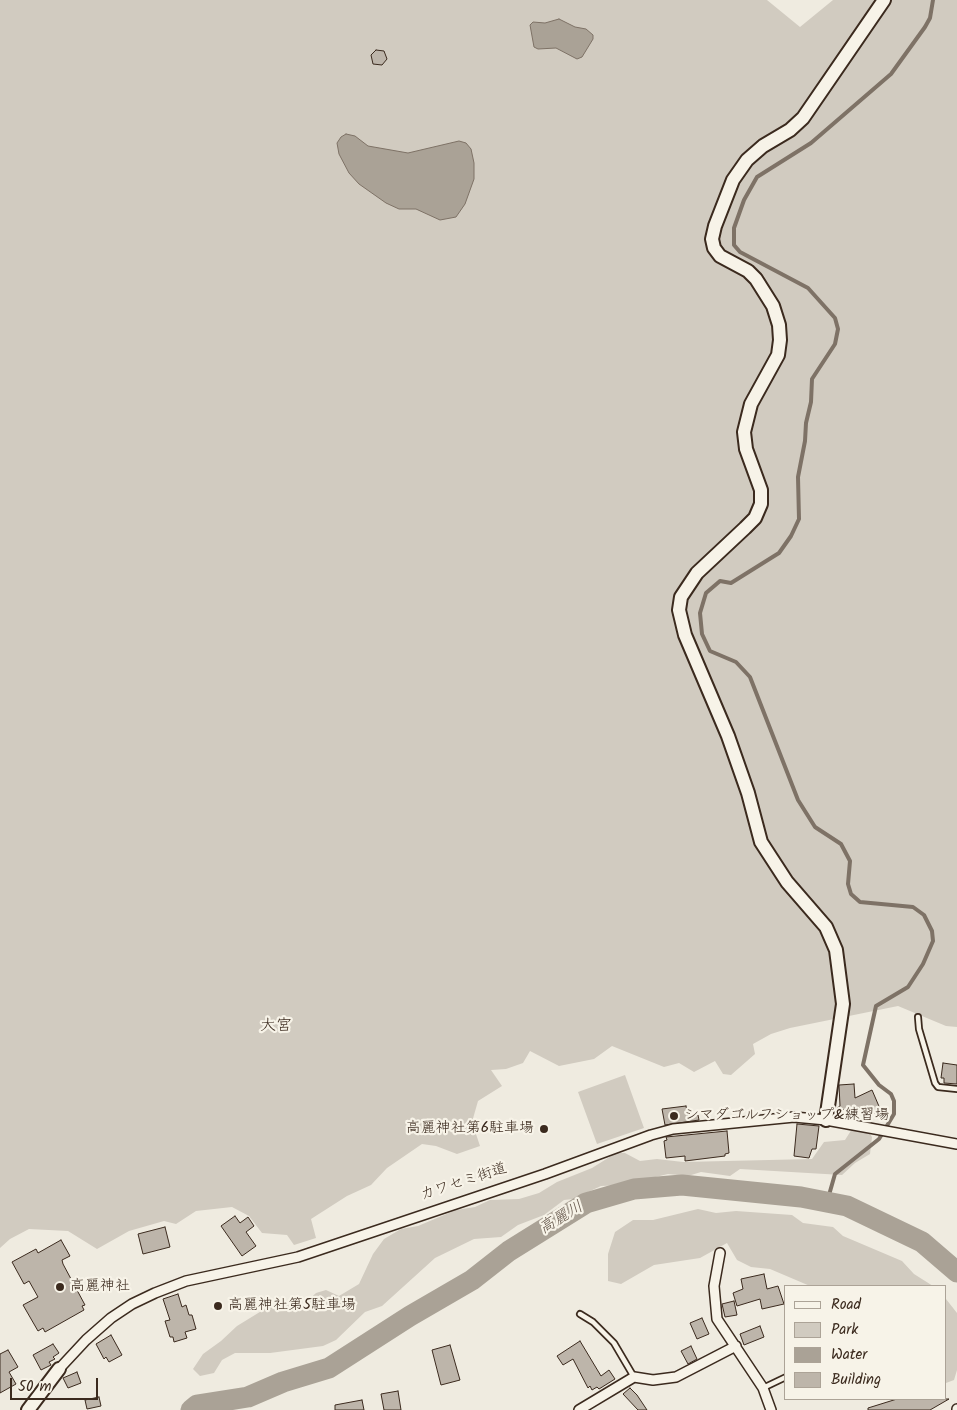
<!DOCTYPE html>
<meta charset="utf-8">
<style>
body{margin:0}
#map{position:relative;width:957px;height:1410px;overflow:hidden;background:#efebe0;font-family:Kalam,sans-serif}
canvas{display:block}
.legend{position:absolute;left:784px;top:1285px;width:162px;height:115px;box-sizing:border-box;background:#f7f3e8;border:1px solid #aca397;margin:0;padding:6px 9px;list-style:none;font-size:15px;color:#3b2a1e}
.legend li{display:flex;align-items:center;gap:10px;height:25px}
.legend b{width:25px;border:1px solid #aca397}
.scale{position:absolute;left:10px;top:1378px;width:88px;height:22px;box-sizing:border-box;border:2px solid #3b2a1e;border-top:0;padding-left:6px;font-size:15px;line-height:18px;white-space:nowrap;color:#3b2a1e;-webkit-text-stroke:4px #f7f3e8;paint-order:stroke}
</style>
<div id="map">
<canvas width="957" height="1410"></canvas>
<ul class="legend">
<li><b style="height:6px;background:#f7f3e8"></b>Road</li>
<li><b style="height:14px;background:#d1cbc0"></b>Park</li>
<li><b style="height:14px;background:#aaa296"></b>Water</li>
<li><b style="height:14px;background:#bdb5aa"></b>Building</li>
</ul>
<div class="scale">50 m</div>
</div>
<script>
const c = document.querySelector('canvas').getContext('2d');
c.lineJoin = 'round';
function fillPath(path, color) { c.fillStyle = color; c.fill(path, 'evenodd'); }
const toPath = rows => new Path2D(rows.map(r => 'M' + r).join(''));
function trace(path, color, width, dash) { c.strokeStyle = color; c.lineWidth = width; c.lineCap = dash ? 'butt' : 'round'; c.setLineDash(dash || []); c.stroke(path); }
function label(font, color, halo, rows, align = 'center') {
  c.font = font + ' Kalam,"Klee One",sans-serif'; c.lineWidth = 4.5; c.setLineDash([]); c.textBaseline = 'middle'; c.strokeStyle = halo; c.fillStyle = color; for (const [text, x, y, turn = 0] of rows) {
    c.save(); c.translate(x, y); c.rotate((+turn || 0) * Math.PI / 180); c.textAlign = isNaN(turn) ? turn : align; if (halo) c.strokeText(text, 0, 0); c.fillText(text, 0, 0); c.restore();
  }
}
fillPath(toPath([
 [0,0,767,0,800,27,833,0,957,0,957,1027,946,1026,898,1006,790,1028,771,1034,753,1044,755,1054,731,1075,723,1074,715,1061,694,1072,679,1063,664,1067,612,1046,594,1059,559,1066,530,1051,523,1063,506,1069,491,1070,502,1086,478,1101,472,1122,480,1146,457,1154,436,1146,422,1144,387,1168,371,1185,347,1196,311,1219,316,1238,294,1245,287,1235,262,1233,249,1216,232,1207,196,1211,176,1224,164,1221,129,1231,97,1249,68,1231,29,1229,10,1239,0,1248],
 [625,1075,644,1128,597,1144,578,1092],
 [852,1129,870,1134,872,1137,870,1154,855,1163,842,1175,740,1169,730,1176,701,1172,688,1176,668,1174,622,1185,601,1186,588,1192,582,1198,564,1200,544,1215,518,1225,501,1237,474,1239,435,1258,382,1306,365,1312,336,1340,323,1346,270,1353,235,1353,222,1360,214,1373,200,1376,193,1369,203,1354,221,1341,237,1326,268,1307,280,1304,301,1307,316,1293,326,1290,339,1296,359,1284,373,1254,384,1239,401,1229,418,1226,456,1210,475,1207,490,1200,519,1199,539,1193,557,1182,592,1168,616,1153,625,1153,640,1161,657,1159,683,1162,812,1159,824,1142,845,1140],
 [698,1209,716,1213,736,1211,792,1215,803,1223,833,1227,843,1236,902,1261,914,1274,933,1286,810,1286,770,1269,751,1267,737,1260,727,1243,700,1258,654,1265,621,1284,608,1281,608,1254,615,1232,633,1220,653,1220],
 [946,1299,957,1313,957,1370,954,1380,946,1383]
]), '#d1cbc0');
const water = toPath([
 [559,19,575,27,586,29,593,35,593,39,582,57,577,59,556,48,538,49,534,47,530,25,533,22,545,23,559,19],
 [346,134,355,136,368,146,408,153,459,141,466,143,471,149,474,163,474,179,465,204,456,217,440,220,416,209,399,209,386,203,359,184,349,173,339,154,337,143,341,137,346,134]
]);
fillPath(water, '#aaa296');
trace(water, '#7e7266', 1);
trace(toPath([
 [827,1202,835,1174,879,1139,894,1114,894,1101,891,1094,879,1085,863,1065,876,1006,908,987,923,964,933,941,932,931,924,915,913,907,860,902,851,894,848,884,850,861,841,844,815,827,798,800,750,677,736,662,710,651,702,634,700,613,706,593,720,581,731,583,779,553,791,536,799,519,798,477,805,441,806,423,811,402,812,379,835,344,838,329,835,318,808,288,740,252,734,245,734,228,744,200,757,177,811,143,891,74,925,27,930,18,933,0]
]), '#7e7266', 4);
trace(toPath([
 [191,1410,197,1405,248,1397,283,1382,329,1368,410,1316,472,1280,509,1251,586,1203,634,1189,682,1185,801,1197,847,1206,922,1242,957,1272]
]), '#aaa296', 21);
const building = toPath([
 [376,50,384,51,387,59,382,65,373,64,371,55,376,50],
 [943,1063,957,1065,957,1084,944,1083,944,1078,941,1078,943,1063],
 [854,1084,855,1098,872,1090,881,1111,868,1115,866,1106,850,1110,836,1109,840,1106,839,1085,854,1084],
 [686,1106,688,1117,698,1115,699,1120,665,1125,662,1109,686,1106],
 [797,1124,819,1126,816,1149,812,1149,809,1158,794,1156,797,1124],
 [727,1131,729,1153,725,1154,725,1156,685,1161,685,1156,666,1158,664,1141,667,1140,666,1137,727,1131],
 [235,1216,240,1223,248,1217,254,1226,246,1232,256,1246,242,1256,221,1226,235,1216],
 [165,1227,170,1247,143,1254,138,1234,165,1227],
 [61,1240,70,1256,62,1260,63,1264,85,1305,82,1306,84,1310,45,1332,43,1328,38,1331,23,1305,38,1297,29,1281,24,1284,12,1262,36,1249,38,1253,61,1240],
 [764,1274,767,1289,778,1286,784,1304,762,1309,760,1299,737,1306,733,1293,743,1289,741,1279,764,1274],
 [178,1294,182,1307,186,1305,189,1315,192,1315,196,1329,185,1332,187,1338,174,1342,173,1337,170,1337,165,1321,170,1320,163,1299,178,1294],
 [734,1301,737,1315,725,1317,722,1304,734,1301],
 [702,1318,709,1334,697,1339,690,1323,702,1318],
 [760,1326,764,1337,744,1345,740,1334,760,1326],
 [111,1335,122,1355,109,1362,106,1357,104,1359,96,1344,111,1335],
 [580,1341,601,1376,609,1370,615,1379,599,1389,597,1387,592,1390,590,1386,588,1388,573,1359,563,1365,557,1356,580,1341],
 [53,1344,59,1353,53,1357,55,1359,49,1362,51,1365,41,1370,33,1355,53,1344],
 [450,1345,460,1380,441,1385,432,1350,450,1345],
 [691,1346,697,1359,688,1364,681,1351,691,1346],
 [8,1350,18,1367,9,1372,16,1384,0,1393,0,1354,8,1350],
 [77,1372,81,1383,68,1388,63,1378,77,1372],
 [630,1388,637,1395,647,1410,638,1410,623,1394,630,1388],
 [398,1391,401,1410,384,1410,381,1394,398,1391],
 [99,1397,101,1406,87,1409,85,1400,99,1397],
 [897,1399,949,1399,930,1410,868,1410,868,1408,897,1399],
 [362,1400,364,1410,335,1410,335,1405,362,1400]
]);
fillPath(building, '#bdb5aa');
trace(building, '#3b2a1e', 1);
const lane = toPath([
 [918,1017,919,1029,935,1083,938,1087,957,1089],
 [580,1314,593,1322,614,1343,634,1377],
 [763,1388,786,1377]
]);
const street = toPath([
 [720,1253,714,1286,717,1319,763,1388,771,1410],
 [59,1369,86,1340,111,1318,132,1304,155,1293,186,1281,298,1257,545,1174,651,1135,673,1129,794,1117,826,1120,957,1144],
 [579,1410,634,1377,653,1380,676,1377,736,1346],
 [957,1410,957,1409]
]);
const secondary = toPath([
 [826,1120,843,1004,836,950,826,927,787,882,761,842,748,793,728,736,685,635,679,610,681,597,697,573,745,528,755,518,761,504,761,490,746,449,744,432,751,404,778,355,780,340,779,325,773,306,756,279,748,271,720,256,714,248,712,239,715,226,733,180,747,160,763,146,790,130,803,118,884,0],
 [28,1410,59,1369]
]);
trace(lane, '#3b2a1e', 8);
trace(street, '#3b2a1e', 12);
trace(secondary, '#3b2a1e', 16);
trace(lane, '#f7f3e8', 4.5);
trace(street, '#f7f3e8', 9);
trace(secondary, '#f7f3e8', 12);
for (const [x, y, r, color] of [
 [674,1116,5,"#3b2a1e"],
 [544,1129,5,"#3b2a1e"],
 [60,1287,5,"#3b2a1e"],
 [218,1306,5,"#3b2a1e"]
]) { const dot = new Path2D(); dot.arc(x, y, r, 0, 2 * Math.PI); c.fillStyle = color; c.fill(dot); trace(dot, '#f7f3e8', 2); }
label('15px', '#3b2a1e', '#f7f3e8', [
 ["シマダゴルフショップ&練習場",684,1116],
 ["高麗神社第6駐車場",534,1129,"right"],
 ["高麗神社",70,1287],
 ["高麗神社第5駐車場",228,1306]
], 'left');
label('15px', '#3b2a1e', '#f7f3e8', [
 ["カワセミ街道",464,1183,-18]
]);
label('16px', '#3b2a1e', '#f7f3e8', [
 ["大宮",276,1027]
]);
label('italic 16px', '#625448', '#f7f3e8', [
 ["高麗川",562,1219,-31]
]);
</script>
